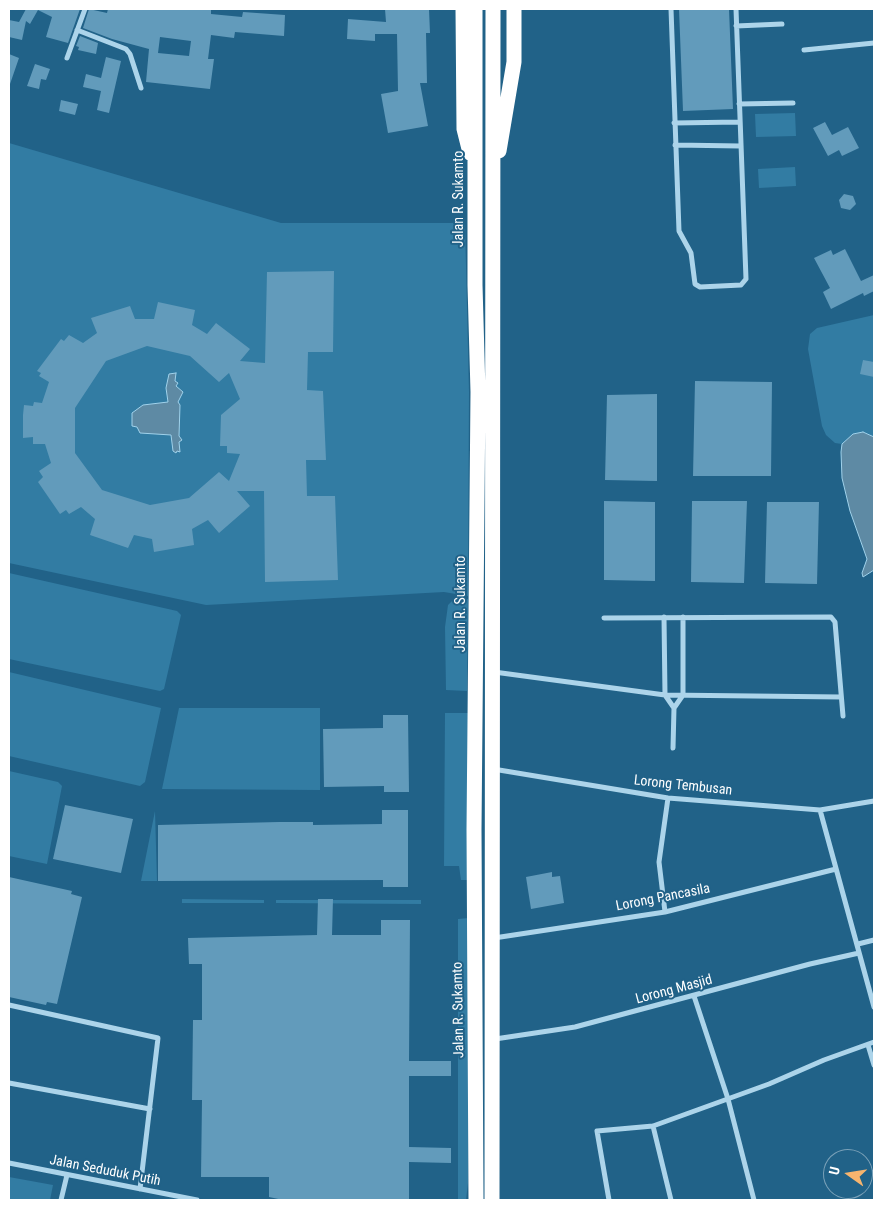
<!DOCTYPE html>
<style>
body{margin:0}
#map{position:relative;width:883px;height:1209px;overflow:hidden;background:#216288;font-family:"Roboto Condensed",sans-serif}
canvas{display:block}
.frame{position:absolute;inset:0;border:10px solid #fff;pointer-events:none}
.north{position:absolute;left:823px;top:1149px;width:50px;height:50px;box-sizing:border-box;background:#216288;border:1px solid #7aa1b8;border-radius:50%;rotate:283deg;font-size:14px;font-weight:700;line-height:20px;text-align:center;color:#fff}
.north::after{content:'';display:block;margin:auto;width:18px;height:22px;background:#f6b46e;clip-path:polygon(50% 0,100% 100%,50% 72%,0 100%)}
</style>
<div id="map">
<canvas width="883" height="1209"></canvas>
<div class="frame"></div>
<div class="north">U</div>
</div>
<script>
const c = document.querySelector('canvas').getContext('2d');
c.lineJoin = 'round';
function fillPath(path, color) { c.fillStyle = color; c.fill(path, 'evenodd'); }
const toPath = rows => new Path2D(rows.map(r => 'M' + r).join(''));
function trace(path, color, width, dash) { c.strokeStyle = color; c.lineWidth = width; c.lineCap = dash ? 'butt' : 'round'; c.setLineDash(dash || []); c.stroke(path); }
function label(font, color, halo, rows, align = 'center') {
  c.font = font + ' "Roboto Condensed",sans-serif'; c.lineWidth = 4; c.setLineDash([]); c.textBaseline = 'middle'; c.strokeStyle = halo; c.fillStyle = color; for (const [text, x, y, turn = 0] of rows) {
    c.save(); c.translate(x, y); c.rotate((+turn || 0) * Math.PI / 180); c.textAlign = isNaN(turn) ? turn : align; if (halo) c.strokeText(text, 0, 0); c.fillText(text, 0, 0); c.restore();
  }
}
fillPath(toPath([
 [795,113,796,136,756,137,755,114],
 [9,143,281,223,465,223,469,392,468,596,444,592,206,605,9,563],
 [795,167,796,186,759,188,758,169],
 [874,315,874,437,863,432,853,434,842,444,835,443,826,435,822,426,808,349,810,334,817,328],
 [9,573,177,611,181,615,164,689,160,691,9,659],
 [468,599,467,691,446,690,445,627,448,605,453,600],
 [9,672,161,708,145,782,140,786,9,756],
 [179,708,320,708,320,790,162,789],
 [445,713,468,713,467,880,461,880,459,866,444,866],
 [9,771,58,782,62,786,47,864,9,856],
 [155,811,157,881,141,881],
 [182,899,264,900,264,903,182,903],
 [276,900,421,900,421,904,276,903],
 [469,918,468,1183,466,1200,458,1200,458,919],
 [9,1177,53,1185,50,1200,9,1200]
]), '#327ca3');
const water = toPath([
 [176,373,175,381,178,383,176,386,183,392,178,402,180,405,179,436,182,440,179,442,180,452,177,451,176,453,173,451,171,435,140,433,137,427,132,426,132,413,143,405,168,402,166,388,169,374,176,373],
 [863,432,874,437,874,570,863,577,862,573,867,559,850,511,842,478,841,452,842,444,853,434,863,432]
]);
fillPath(water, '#5e8aa4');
trace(water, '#a0d2eb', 1);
fillPath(toPath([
 [26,9,80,9,68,43,46,37,52,17,38,10,30,24,26,21,22,40,9,37,9,20,19,22],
 [89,9,107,13,108,9,211,9,211,14,242,17,243,12,285,15,284,36,235,32,234,38,211,35,208,59,214,59,210,89,146,82,149,49,112,39,83,28],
 [160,37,191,41,189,56,158,53],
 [385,9,429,9,430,33,426,33,427,83,420,83,428,126,388,133,381,94,398,91,397,34,375,34,375,41,347,39,348,19,386,22],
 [679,9,729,9,733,109,683,111],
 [80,36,98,43,96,54,78,50,79,47,76,46],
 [9,54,19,58,10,84,9,84],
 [106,57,121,61,109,113,97,110,101,91,83,87,86,74,101,78],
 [35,64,50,69,46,80,41,79,39,89,27,86],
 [61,100,78,104,75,115,59,111],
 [825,122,832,135,848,127,859,148,842,156,839,150,828,156,813,128],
 [844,194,853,196,856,204,850,210,841,208,839,200],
 [845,249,861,281,874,275,874,291,864,296,863,293,831,309,823,292,830,288,814,258,831,250,833,255],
 [334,271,333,352,308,352,307,390,323,391,326,460,306,460,307,496,335,496,338,580,265,582,264,491,237,491,250,506,219,533,208,520,192,529,194,545,154,552,152,539,134,535,128,548,90,535,95,519,81,507,69,514,66,510,60,514,38,482,43,477,39,471,51,463,45,444,33,444,33,437,23,438,23,415,24,405,33,406,34,402,42,403,49,382,39,376,41,373,37,371,61,339,64,341,69,335,83,343,97,333,91,318,130,306,135,319,154,319,158,302,195,310,192,325,207,334,216,323,250,349,240,361,265,363,267,272],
 [147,346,190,356,219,382,229,373,240,399,221,415,220,446,227,446,227,453,240,454,229,481,219,472,189,498,150,505,102,490,75,453,75,408,106,361],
 [863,360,874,362,874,377,860,374],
 [695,381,772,382,771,476,693,476],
 [657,394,657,481,605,480,607,395],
 [604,501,655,502,655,581,604,580],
 [692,501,747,501,744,583,691,582],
 [767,502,819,502,817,584,765,583],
 [383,715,408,715,409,792,384,792,384,786,324,787,323,729,383,728],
 [65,805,133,819,121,873,53,859],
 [382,810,408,810,408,887,383,887,383,880,158,881,158,825,279,822,313,822,313,825,382,824],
 [552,872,552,877,560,876,564,903,531,909,526,877],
 [9,877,72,891,71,894,82,897,57,1004,47,1002,46,1005,9,997],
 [318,899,333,899,332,935,381,935,381,920,410,920,409,1061,451,1061,451,1076,409,1076,409,1147,451,1148,451,1163,409,1162,409,1200,283,1200,269,1197,269,1177,201,1177,202,1100,192,1100,193,1020,202,1020,202,964,189,964,188,938,317,935]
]), '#629bbb');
trace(toPath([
 [671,9,679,231,691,253,695,284,700,287,741,285,746,279,736,9],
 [736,26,782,24],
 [77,30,126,49,130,54,141,88],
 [804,50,874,43],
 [67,58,85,9],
 [739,104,793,103],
 [674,123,739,122],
 [675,145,740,146],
 [664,617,665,695,674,708],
 [604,618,831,617,835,622,843,716],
 [494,672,665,695,841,697],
 [673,748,674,708,683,695,683,617],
 [493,769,668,798,820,810,874,801],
 [820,810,874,1007],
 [665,912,659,862,668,798],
 [494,938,665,912,836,869],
 [858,944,874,940],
 [694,996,728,1099,754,1200],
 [9,1005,158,1038,140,1189],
 [495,1039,575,1027,810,964,859,953],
 [868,1045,874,1065],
 [9,1083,150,1109],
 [653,1126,671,1200],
 [9,1163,197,1200],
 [871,1173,874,1172],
 [61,1200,67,1175],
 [609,1200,597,1131,653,1126,769,1084,824,1060,874,1042]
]), '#acd4ea', 5);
trace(toPath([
 [463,9,464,129,470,153],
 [475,9,475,285,478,392,474,829,476,1200],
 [499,151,514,62,514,9],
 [492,1200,493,9]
]), '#fff', 15);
label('14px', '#fff', '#216288', [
 ["Jalan R. Sukamto",459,199,-90],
 ["Jalan R. Sukamto",461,604,-90],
 ["Lorong Tembusan",683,786,6],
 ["Lorong Pancasila",663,898,-11],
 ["Lorong Masjid",674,990,-15],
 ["Jalan R. Sukamto",459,1010,-91],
 ["Jalan Seduduk Putih",105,1171,11]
]);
</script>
